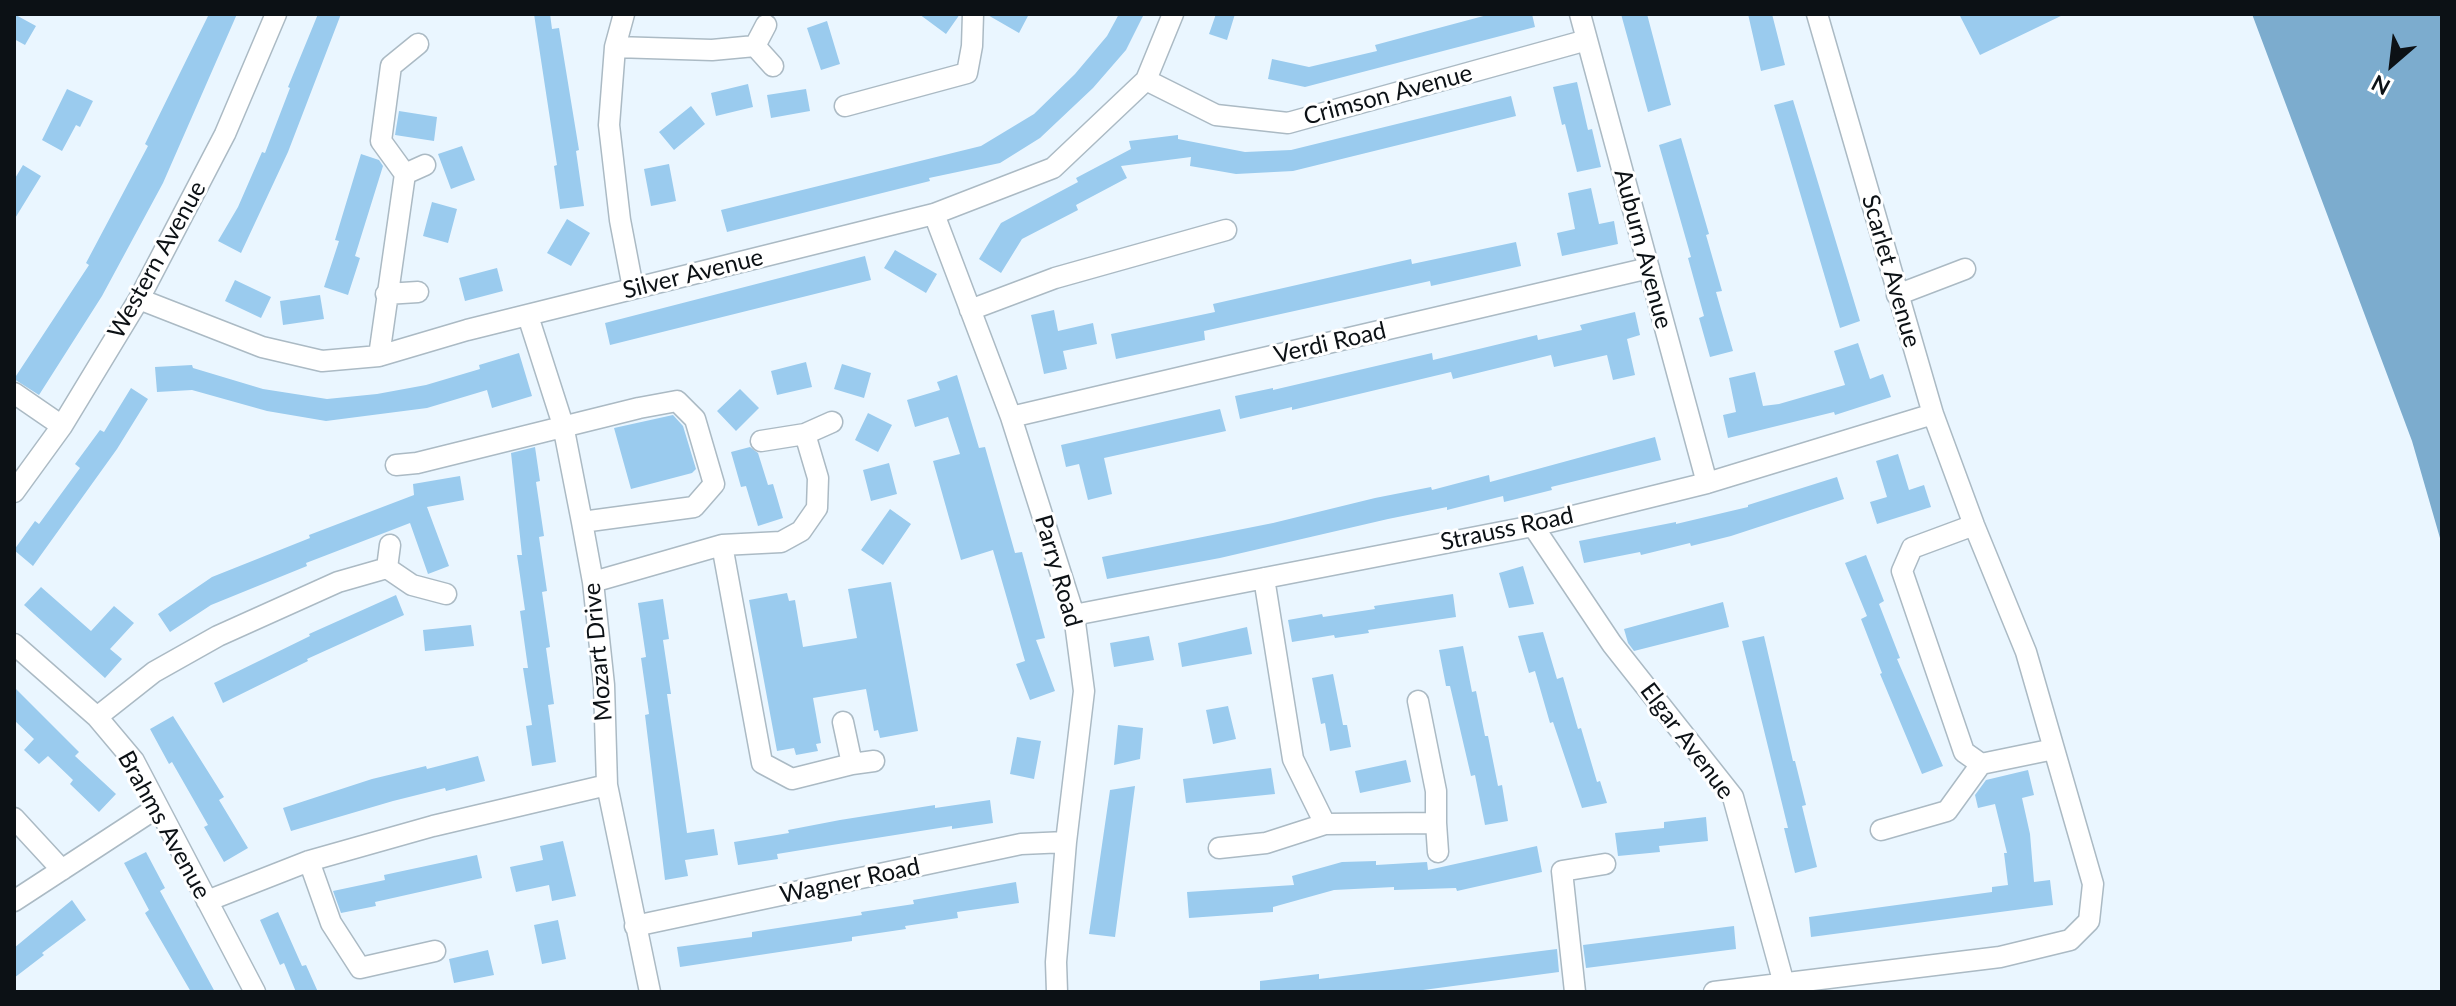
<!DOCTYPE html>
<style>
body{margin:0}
#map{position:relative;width:2456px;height:1006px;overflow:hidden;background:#eaf6ff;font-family:Lato,sans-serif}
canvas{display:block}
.frame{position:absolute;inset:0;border:16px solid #0c1115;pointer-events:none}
.north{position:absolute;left:2352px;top:24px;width:80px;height:80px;-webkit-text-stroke:6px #fff;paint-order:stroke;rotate:208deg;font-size:22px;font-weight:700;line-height:32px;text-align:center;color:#0c1115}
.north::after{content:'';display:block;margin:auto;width:28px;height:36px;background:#0c1115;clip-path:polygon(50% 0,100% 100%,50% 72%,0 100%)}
</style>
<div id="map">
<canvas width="2456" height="1006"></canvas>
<div class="frame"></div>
<div class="north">N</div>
</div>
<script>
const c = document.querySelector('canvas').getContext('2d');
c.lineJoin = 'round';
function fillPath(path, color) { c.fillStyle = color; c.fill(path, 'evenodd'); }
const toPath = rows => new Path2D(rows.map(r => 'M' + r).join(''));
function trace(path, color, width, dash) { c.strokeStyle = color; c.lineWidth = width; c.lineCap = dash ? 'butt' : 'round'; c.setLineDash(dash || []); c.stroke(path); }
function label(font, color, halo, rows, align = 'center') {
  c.font = font + ' Lato,sans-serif'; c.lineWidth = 6; c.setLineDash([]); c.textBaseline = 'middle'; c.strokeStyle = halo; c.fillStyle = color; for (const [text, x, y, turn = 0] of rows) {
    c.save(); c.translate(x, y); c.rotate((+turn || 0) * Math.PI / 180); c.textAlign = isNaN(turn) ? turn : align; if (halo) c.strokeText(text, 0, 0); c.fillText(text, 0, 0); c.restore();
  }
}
fillPath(toPath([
 [2252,14,2442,14,2442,545,2412,441]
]), '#7cacce');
fillPath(toPath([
 [14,14,36,26,25,45,14,39],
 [209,14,237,14,163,183,102,296,39,395,14,379,89,265,86,263,148,146,145,144],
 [318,14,341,14,288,152,241,253,218,241,238,207,262,152,265,153,290,88,288,87],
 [534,14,550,14,552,29,559,28,579,150,576,151,584,206,560,209,554,166,557,165],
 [919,14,960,14,946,34],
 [986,14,1029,14,1019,33],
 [1119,14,1144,14,1126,50,1093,88,1040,138,1000,163,929,178,930,181,727,232,721,210,981,146,1034,114,1075,74,1107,36],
 [1216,14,1235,14,1227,40,1209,34],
 [1491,14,1532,14,1535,27,1305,87,1268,79,1272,59,1309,67,1377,51,1375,45],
 [1621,14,1647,14,1671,105,1648,112],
 [1748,14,1772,14,1785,65,1761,71],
 [1959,14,2065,14,1980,55],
 [827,21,840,64,821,70,807,28],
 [1577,82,1588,130,1592,129,1601,167,1577,172,1565,124,1562,125,1553,87],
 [748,84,753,107,716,116,711,93],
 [67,89,93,101,80,127,76,125,62,151,42,140],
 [806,89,810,111,771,118,767,95],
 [1511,96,1516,116,1293,171,1236,174,1190,166,1191,157,1121,166,1127,178,1076,205,1078,210,1022,239,1001,273,979,259,1001,223,1078,182,1076,178,1131,149,1129,141,1178,135,1178,139,1245,152,1291,150],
 [1793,100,1860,321,1840,328,1774,105],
 [691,106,705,124,674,150,659,132],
 [399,111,437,117,434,141,395,135],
 [1681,138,1709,234,1706,235,1722,291,1716,292,1733,351,1710,357,1699,318,1704,316,1688,258,1691,257,1659,145],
 [462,146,475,180,451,189,438,154],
 [361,154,379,160,383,166,355,256,360,258,348,295,324,287,339,241,335,240],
 [669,164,676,201,651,206,644,169],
 [23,165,41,176,14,220,14,180],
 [1591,188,1599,224,1614,221,1618,244,1562,256,1557,233,1575,229,1568,193],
 [432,202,457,209,448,243,423,236],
 [567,219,590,233,571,266,547,253],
 [1516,242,1521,266,1431,286,1430,281,1204,331,1205,340,1116,359,1111,334,1215,312,1213,304,1411,259,1412,264],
 [895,250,937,274,926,293,884,268],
 [865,256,871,280,610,345,605,323],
 [497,268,503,291,465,301,459,278],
 [235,280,271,297,261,318,225,301],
 [320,295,324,319,283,325,280,301],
 [1054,310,1058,331,1093,323,1097,344,1063,351,1067,369,1044,374,1031,315],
 [1635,312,1640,335,1627,339,1635,375,1613,380,1607,355,1554,367,1551,355,1453,379,1451,372,1292,410,1292,407,1240,419,1235,396,1273,388,1273,390,1432,353,1433,360,1537,335,1538,340,1582,330,1580,325],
 [1858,343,1870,379,1883,374,1891,397,1835,415,1834,412,1728,438,1723,415,1736,412,1729,378,1755,372,1763,406,1779,404,1845,385,1834,351],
 [519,353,532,396,492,408,487,390,427,408,326,421,267,411,192,390,157,392,155,367,192,365,193,368,263,389,327,399,377,394,426,385,480,369,479,365],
 [806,362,812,387,777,395,771,371],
 [842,364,871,373,864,398,834,389],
 [957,375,979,448,985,447,1015,553,1022,552,1045,638,1036,640,1055,691,1030,700,1016,664,1025,661,993,550,961,560,933,461,960,454,948,417,915,427,907,400,940,390,937,382],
 [131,388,148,399,117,449,33,566,14,550,35,521,39,524,80,468,75,464,100,430,104,432],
 [740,389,759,408,736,431,717,411],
 [1220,409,1226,431,1104,458,1112,494,1088,500,1079,464,1066,467,1061,445],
 [868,413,892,425,878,452,855,440],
 [673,415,683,426,696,469,692,473,631,489,614,428],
 [1655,437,1661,460,1551,487,1552,490,1504,502,1503,496,1447,510,1447,507,1388,519,1220,558,1107,579,1102,557,1273,523,1375,498,1431,487,1432,490,1489,475,1490,482],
 [535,447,540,481,536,482,544,536,539,537,547,591,542,592,550,647,546,648,554,704,548,705,556,762,532,766,526,726,532,725,523,668,528,668,520,611,525,610,517,555,522,555,511,453],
 [750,447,758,453,768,485,773,484,783,518,758,526,746,486,741,487,731,452],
 [1898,454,1909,490,1924,485,1931,507,1877,524,1870,502,1887,497,1876,461],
 [889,463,897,494,871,501,863,470],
 [460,476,464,500,427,507,449,566,428,574,410,523,306,563,307,566,211,605,170,632,158,614,212,577,310,538,309,535,414,495,413,484],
 [1837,477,1844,499,1731,536,1691,546,1690,543,1641,555,1640,552,1584,563,1579,541,1676,522,1676,524,1748,507,1748,505],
 [890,509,911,524,883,565,861,550],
 [1866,555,1884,601,1879,604,1900,658,1897,659,1943,766,1922,774,1880,674,1882,673,1861,619,1867,616,1845,563],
 [1523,566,1534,604,1509,608,1499,573],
 [891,582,918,731,880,738,878,730,874,731,866,689,813,698,821,743,816,744,818,751,796,755,794,748,777,751,749,600,787,593,789,601,795,600,803,647,857,638,848,589],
 [41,587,91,631,114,606,134,623,110,649,122,659,105,678,24,605],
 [1453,594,1456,617,1368,630,1369,633,1335,638,1334,635,1292,642,1288,620,1322,614,1323,617,1375,609,1374,606],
 [396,595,404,615,307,659,308,661,223,703,214,683,310,636,309,634],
 [663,599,669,639,663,640,671,694,667,694,687,833,714,829,718,855,685,860,688,876,665,880,645,715,649,714,641,658,646,657,638,603],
 [1723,602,1729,627,1634,651,1628,643,1624,629],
 [471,625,474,646,425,651,423,630],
 [1247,627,1252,654,1182,667,1178,643],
 [1543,632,1557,679,1563,677,1578,729,1581,728,1597,782,1600,781,1607,803,1582,808,1553,722,1550,723,1535,671,1529,673,1518,636],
 [1149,636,1154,660,1114,667,1110,643],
 [1764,636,1793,761,1795,761,1806,805,1802,806,1817,867,1795,873,1784,828,1788,828,1742,641],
 [1463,646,1472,692,1476,691,1485,736,1488,736,1498,786,1502,785,1508,821,1485,825,1475,775,1471,776,1450,686,1446,686,1439,650],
 [1333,674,1343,725,1347,725,1351,747,1330,751,1325,723,1321,724,1312,678],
 [14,687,79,752,75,756,116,794,99,812,70,784,73,780,48,756,39,764,24,750,34,739,14,720],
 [1228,706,1236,739,1213,744,1206,710],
 [173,716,224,797,219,800,248,848,224,862,204,827,208,825,172,762,169,764,150,729],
 [1118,725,1143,728,1140,759,1114,765],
 [1017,737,1041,741,1034,779,1010,774],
 [478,756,485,781,446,791,445,788,393,801,291,831,283,808,372,779,426,766,427,769],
 [1406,760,1411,782,1360,793,1355,771],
 [1271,768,1275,794,1186,803,1183,779],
 [2028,770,2034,795,2022,798,2030,834,2034,882,2050,880,2053,905,1811,937,1809,917,1992,892,1992,887,2008,885,2004,853,2007,853,1995,804,1978,808,1975,795,1986,780],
 [1135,786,1115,937,1089,934,1110,790],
 [990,800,993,823,952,829,952,826,832,845,777,854,778,859,738,865,734,842,789,833,788,830,840,820,935,805,935,808],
 [1706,817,1708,841,1659,846,1660,852,1618,856,1615,833,1664,828,1664,822],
 [563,841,576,896,552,901,549,885,516,892,510,867,543,860,540,846],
 [1537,846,1542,872,1457,891,1456,888,1394,890,1394,887,1334,890,1273,907,1273,912,1189,918,1187,892,1294,885,1292,876,1342,862,1376,861,1376,865,1427,862,1428,870],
 [146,852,165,888,160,891,215,992,191,992,145,913,149,910,124,863],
 [477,855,482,878,375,902,376,906,341,913,333,891,385,880,384,875],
 [1016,882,1019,903,957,912,958,918,905,926,906,929,852,937,852,941,680,967,677,947,752,937,752,932,862,915,861,912,914,904,913,900],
 [72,900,86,920,42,953,44,955,14,978,14,948],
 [278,912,302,966,306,965,318,992,296,992,284,963,280,965,260,920],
 [558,920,566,959,542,964,534,925],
 [1734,926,1736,949,1586,968,1583,945],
 [1557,949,1559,972,1408,992,1260,992,1260,981,1319,974,1319,979],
 [488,950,494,975,454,983,449,959]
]), '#9acbee');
const minor = toPath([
 [624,14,615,47,609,125,620,220,633,288],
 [1580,14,1707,483],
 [755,46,773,66],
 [615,47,712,50,755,46,766,25],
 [1146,80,1216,115,1288,123,1587,40],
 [845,106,967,73,972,46,973,14],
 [405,174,425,165],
 [934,214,1011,417,1074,615,1084,691,1066,842,1056,962,1057,992],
 [386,294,418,292],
 [1897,295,1965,269],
 [139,299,262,347,322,361,379,356,467,330,934,214,1053,168,1146,80,1173,14],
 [970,310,1055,278,1226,230],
 [528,316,563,425,582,522,593,582,604,685,607,785,650,992],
 [379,356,405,174,381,141,391,66,418,44],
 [14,393,62,426],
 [1011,417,1649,268],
 [761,441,805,434,832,422],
 [396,465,417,463,639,408,677,401,695,419,714,484,694,507,582,522],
 [14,492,62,426,139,299,225,134,276,14],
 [1974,525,1912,548,1902,571,1964,752,1981,764,2054,749],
 [1533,526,1612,644,1733,797,1784,984],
 [722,545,762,763,792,779,852,764,874,761],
 [387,568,412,585,446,594],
 [1264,578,1293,759,1325,824,1436,823,1438,852],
 [593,582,722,545,781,542,801,531,817,508,818,478,805,434],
 [1074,615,1533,526,1707,483,1933,414],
 [14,644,97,717,134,761,255,992],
 [1418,701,1436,791,1436,823],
 [97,717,154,672,218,636,338,582,387,568,390,545],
 [843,722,852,764],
 [14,818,62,870],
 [1881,830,1947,811,1981,764],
 [1219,848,1266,843,1325,824],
 [309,861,331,923,360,968,435,951],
 [14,901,158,807],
 [207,901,309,861,433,826,607,785],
 [635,926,1021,844,1066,842],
 [1575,992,1562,871,1605,864],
 [1714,992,2000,957,2070,940,2089,921,2093,884,2026,652,1974,525,1933,414,1817,14]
]);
trace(minor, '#abbac4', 23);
trace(minor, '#fff', 20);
label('24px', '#0c1115', '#fff', [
 ["Crimson Avenue",1388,95,-15],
 ["Auburn Avenue",1643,249,75],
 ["Western Avenue",157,260,-61],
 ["Scarlet Avenue",1891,271,74],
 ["Silver Avenue",693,274,-14],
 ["Verdi Road",1330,343,-13],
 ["Strauss Road",1507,529,-12],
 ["Parry Road",1058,571,74],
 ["Mozart Drive",598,652,-95],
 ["Elgar Avenue",1687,741,53],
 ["Brahms Avenue",164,825,61],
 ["Wagner Road",850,881,-12]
]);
</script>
